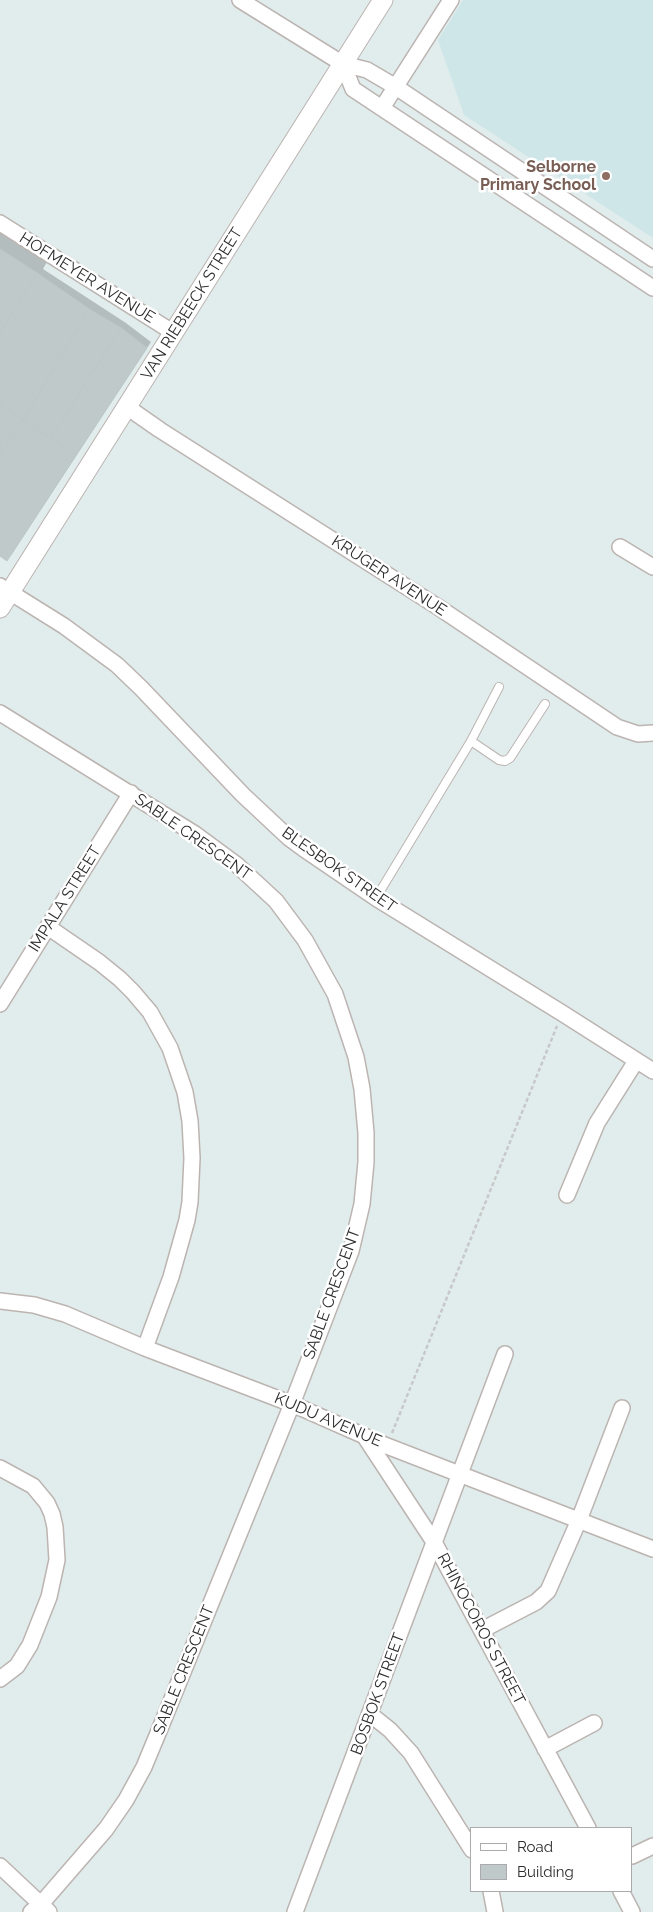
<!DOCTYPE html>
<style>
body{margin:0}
#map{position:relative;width:653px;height:1912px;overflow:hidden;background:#e1eded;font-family:Raleway,sans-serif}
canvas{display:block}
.legend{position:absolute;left:470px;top:1827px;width:162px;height:65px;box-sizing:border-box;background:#fff;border:1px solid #ababab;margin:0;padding:6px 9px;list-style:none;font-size:15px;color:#2d2d2d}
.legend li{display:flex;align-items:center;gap:10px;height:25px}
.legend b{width:25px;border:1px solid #ababab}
</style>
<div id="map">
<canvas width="653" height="1912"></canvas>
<ul class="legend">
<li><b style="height:6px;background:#fff"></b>Road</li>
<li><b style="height:14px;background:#c0c9c9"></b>Building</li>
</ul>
</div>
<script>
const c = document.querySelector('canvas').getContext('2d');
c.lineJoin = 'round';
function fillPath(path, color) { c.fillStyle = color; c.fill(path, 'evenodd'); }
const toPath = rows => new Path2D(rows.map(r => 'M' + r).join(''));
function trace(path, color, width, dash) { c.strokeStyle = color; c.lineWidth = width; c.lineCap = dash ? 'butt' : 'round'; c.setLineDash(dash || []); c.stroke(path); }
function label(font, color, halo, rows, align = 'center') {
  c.font = font + ' Raleway,sans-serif'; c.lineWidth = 5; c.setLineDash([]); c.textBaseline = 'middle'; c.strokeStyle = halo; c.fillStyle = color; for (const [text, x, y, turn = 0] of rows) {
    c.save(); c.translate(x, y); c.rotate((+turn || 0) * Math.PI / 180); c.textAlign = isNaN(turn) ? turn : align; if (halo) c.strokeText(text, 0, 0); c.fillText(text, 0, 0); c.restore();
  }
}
fillPath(toPath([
 [463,0,653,0,653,238,464,115,438,40]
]), '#cfe6e9');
fillPath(toPath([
 [0,232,47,262,43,269,126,323,151,342,12,554,7,559,0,555]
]), '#0003');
const building = toPath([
 [0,249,37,273,0,333,0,249],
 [37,273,89,309,23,420,0,404,0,333,37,273],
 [89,309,121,328,51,438,23,420,89,309],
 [121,328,147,348,76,455,51,438,121,328],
 [0,404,23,420,0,455,0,404],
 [23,420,76,455,7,561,0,556,0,455,23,420]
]);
fillPath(building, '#c0c9c9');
trace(building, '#bbc8c9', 1);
const service = toPath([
 [471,741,499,760,505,761,510,758,545,704],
 [376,898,471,741,499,687]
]);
const minor = toPath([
 [240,0,343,64,367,70,396,87,653,259],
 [343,64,353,89,653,288],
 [382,108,451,0],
 [0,223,174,333],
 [127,407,160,430,438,607,617,727,638,734,653,733],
 [620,547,653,567],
 [0,586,64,626,117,665,141,688,243,795,289,838,304,849,376,898,562,1013,653,1071],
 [0,713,195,834,237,865,276,901,305,940,335,994,356,1057,362,1089,366,1133,366,1162,362,1204,351,1251,292,1404,161,1726,144,1767,126,1800,106,1829,41,1904,31,1912],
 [48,927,99,962,120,979,133,992,150,1012,170,1048,185,1092,190,1121,192,1158,190,1202,187,1220,171,1277,145,1348],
 [0,1004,131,793],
 [567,1195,597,1123,636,1061],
 [0,1301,34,1305,65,1314,145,1348,292,1404,387,1446,653,1549],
 [365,1437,434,1542,588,1828],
 [0,1468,33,1486,47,1503,52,1514,55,1527,57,1560,49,1597,30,1645,17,1666,0,1679],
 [482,1630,536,1602,548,1591,579,1520,622,1408],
 [370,1714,390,1730,411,1753,472,1850],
 [545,1749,594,1723],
 [632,1856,653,1846],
 [0,1866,49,1912],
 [491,1891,495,1912],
 [621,1891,632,1912],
 [295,1912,505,1354]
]);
const tertiary = toPath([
 [0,608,383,0]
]);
trace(service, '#bcb4b1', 10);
trace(minor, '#bcb4b1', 18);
trace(tertiary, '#bcb4b1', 21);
trace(toPath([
 [392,1433,557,1026]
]), '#c8c8c8', 2.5, [4, 2.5]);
trace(service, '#fff', 8);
trace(minor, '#fff', 15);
trace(tertiary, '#fff', 19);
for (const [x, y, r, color] of [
 [606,176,5,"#8d6e63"]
]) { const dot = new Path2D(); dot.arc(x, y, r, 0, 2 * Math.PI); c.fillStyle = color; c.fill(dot); trace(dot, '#fff', 2); }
label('bold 16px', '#785e54', '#fff', [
 ["Selborne",596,167],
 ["Primary School",596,185]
], 'right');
label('16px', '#2d2d2d', '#fff', [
 ["HOFMEYER AVENUE",87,278,32],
 ["VAN RIEBEECK STREET",192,304,-58],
 ["KRUGER AVENUE",389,576,33],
 ["SABLE CRESCENT",193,837,35],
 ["BLESBOK STREET",339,870,35],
 ["IMPALA STREET",65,899,-58],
 ["SABLE CRESCENT",332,1294,-70],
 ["KUDU AVENUE",328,1420,23],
 ["RHINOCOROS STREET",481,1629,62],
 ["SABLE CRESCENT",184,1670,-68],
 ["BOSBOK STREET",378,1694,-70]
]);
</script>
